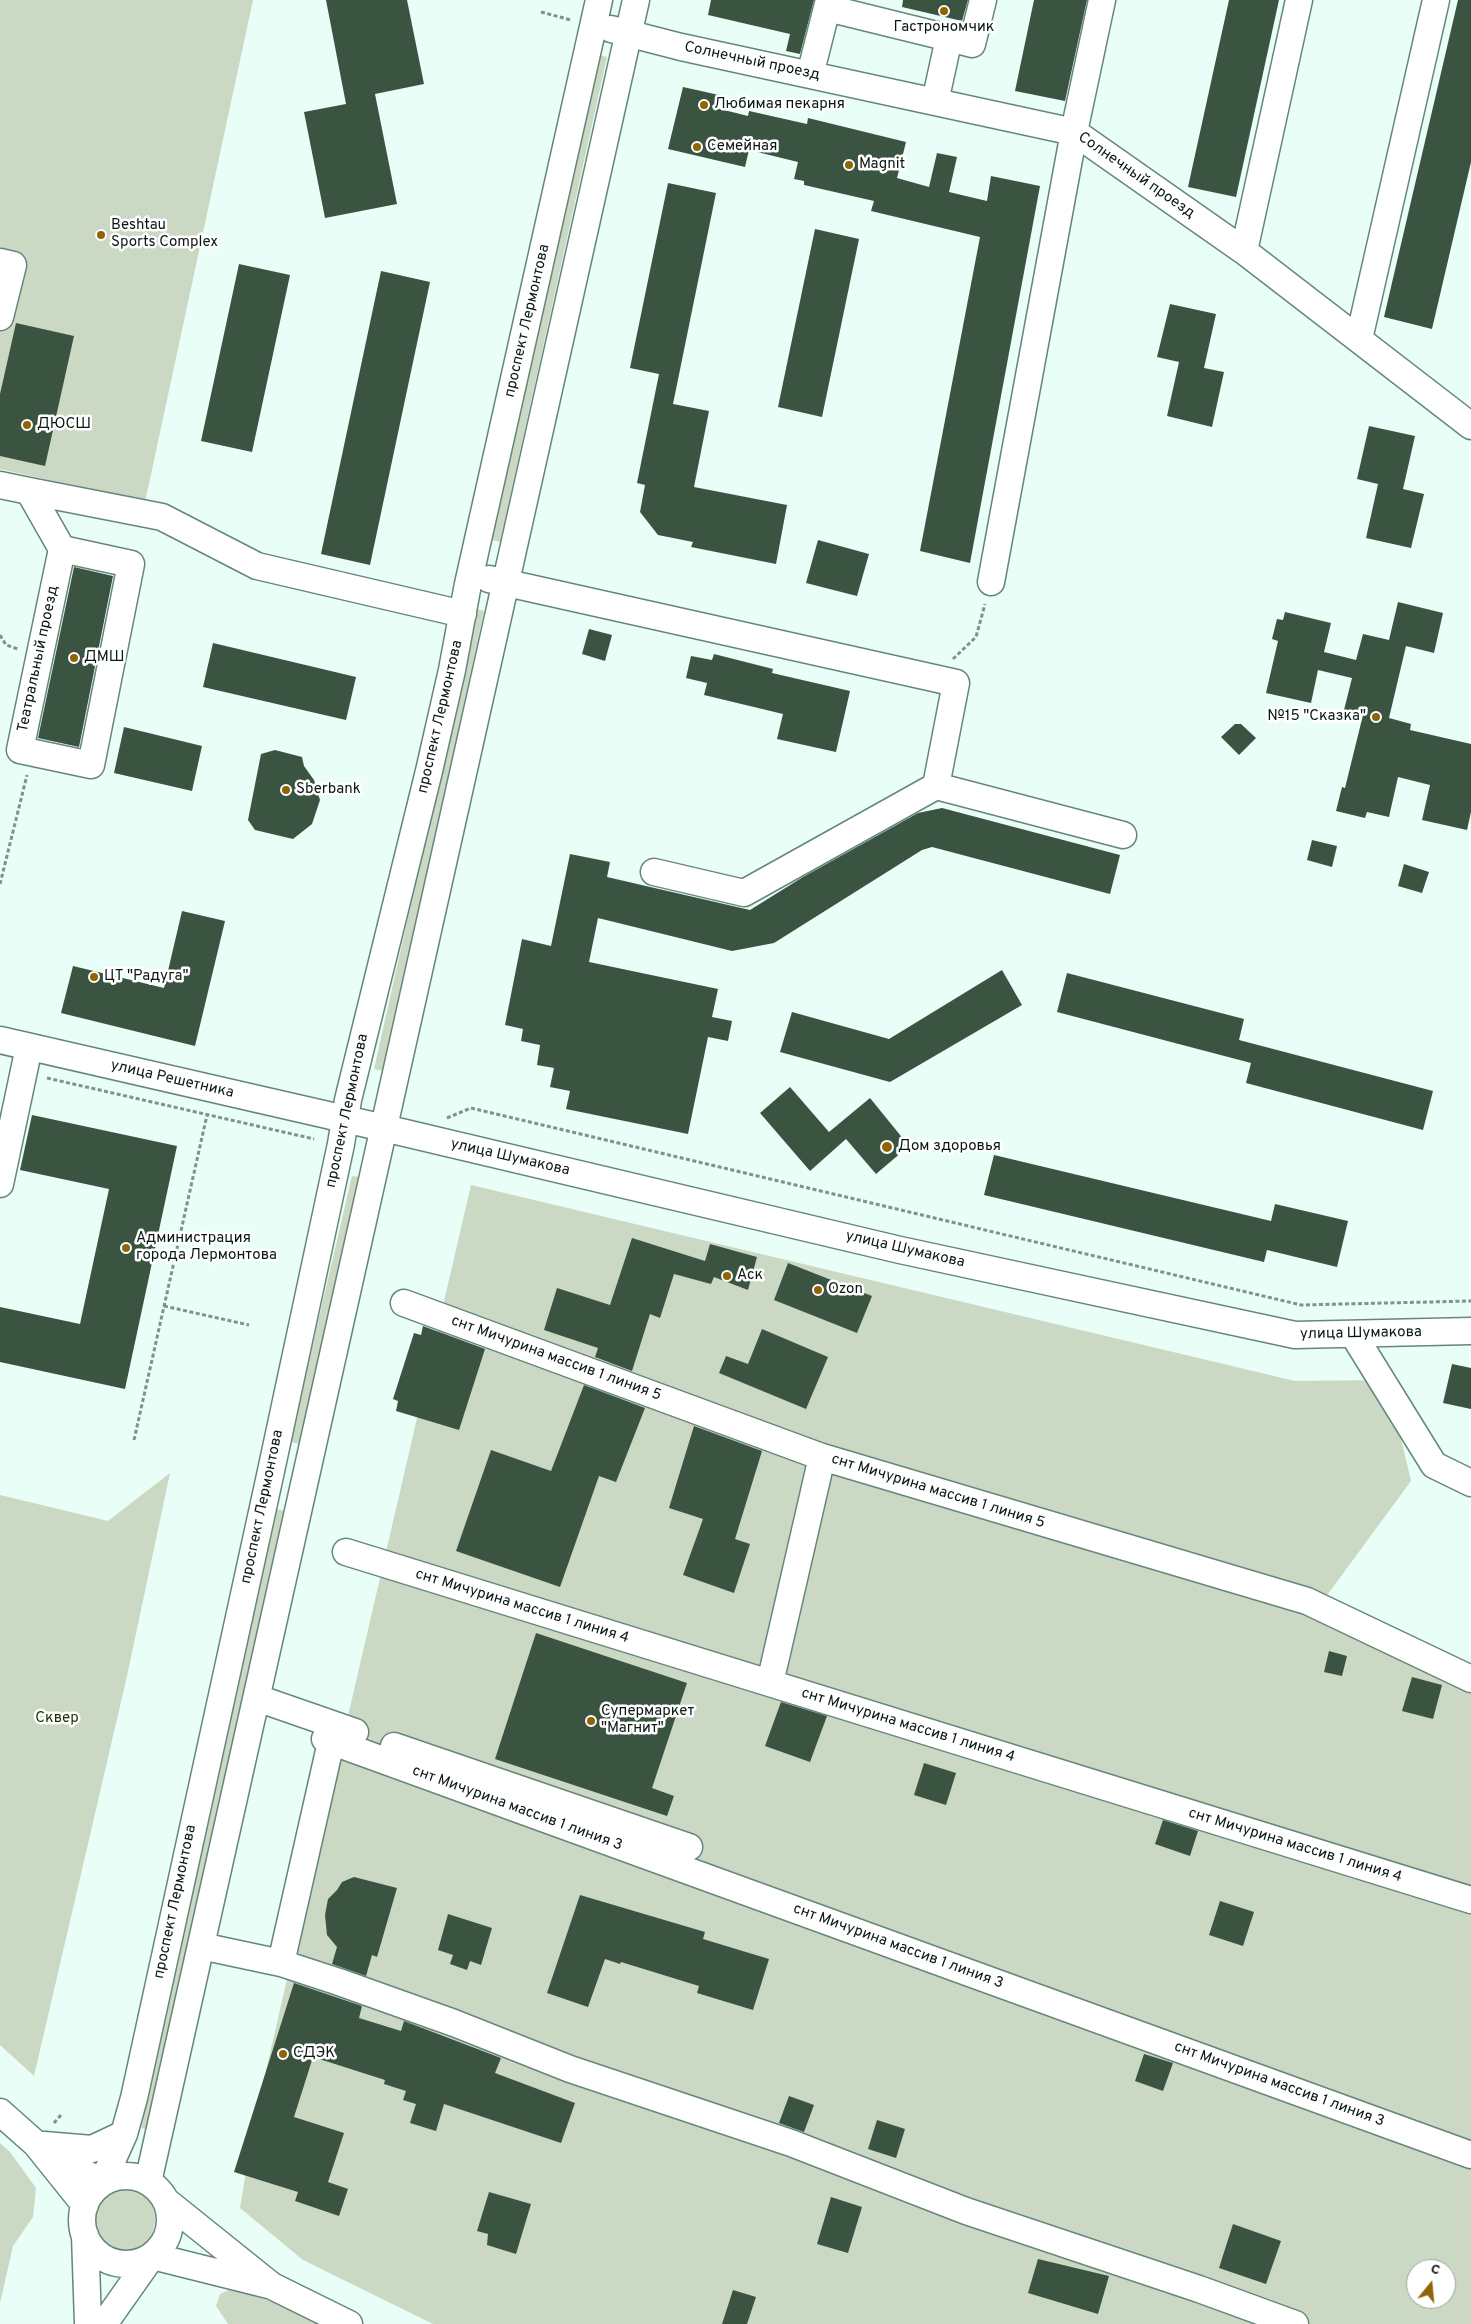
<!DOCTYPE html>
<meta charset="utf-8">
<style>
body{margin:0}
#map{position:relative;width:1471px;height:2324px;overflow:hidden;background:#e8fef6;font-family:Overpass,sans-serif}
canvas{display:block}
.north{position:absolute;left:1406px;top:2259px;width:50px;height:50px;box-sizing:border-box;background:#fff;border:1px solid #9da3a1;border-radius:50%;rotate:17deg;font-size:14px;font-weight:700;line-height:20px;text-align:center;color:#0a1814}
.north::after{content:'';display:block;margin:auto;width:18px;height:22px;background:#8d6407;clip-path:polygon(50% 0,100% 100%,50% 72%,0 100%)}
</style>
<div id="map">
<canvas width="1471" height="2324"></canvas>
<div class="north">С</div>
</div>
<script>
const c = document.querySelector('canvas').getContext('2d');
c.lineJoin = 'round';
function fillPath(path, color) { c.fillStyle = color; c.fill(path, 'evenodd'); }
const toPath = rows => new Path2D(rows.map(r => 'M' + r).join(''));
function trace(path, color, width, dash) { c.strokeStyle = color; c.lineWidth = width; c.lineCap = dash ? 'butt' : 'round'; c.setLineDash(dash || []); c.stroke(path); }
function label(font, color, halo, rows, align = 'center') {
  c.font = font + ' Overpass,sans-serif'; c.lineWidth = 5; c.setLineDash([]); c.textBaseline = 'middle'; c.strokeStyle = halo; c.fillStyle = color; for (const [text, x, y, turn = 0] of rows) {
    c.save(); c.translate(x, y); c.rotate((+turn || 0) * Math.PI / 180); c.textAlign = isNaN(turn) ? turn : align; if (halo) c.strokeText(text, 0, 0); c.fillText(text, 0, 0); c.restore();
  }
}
fillPath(toPath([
 [0,0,253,0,145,502,0,469],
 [599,55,607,57,500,542,492,540],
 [477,609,484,611,384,1071,374,1069],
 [352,1176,360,1177,300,1444,290,1442],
 [471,1185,1295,1381,1387,1380,1411,1481,1311,1617,1471,1680,1471,2324,433,2324,303,2260,240,2208,254,2122],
 [1416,2269,1446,2269,1446,2299,1416,2299],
 [170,1473,127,1676,34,2076,0,2045,0,1495,108,1521],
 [276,1509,285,1511,149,2130,141,2128],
 [0,2143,10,2152,36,2188,33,2217,13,2246,0,2303],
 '93 2220a31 31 0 1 1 62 0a31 31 0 1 1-62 0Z',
 [233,2288,303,2313,325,2324,228,2324,216,2306,220,2294]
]), '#cbd8c4');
fillPath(toPath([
 [326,0,407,0,424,84,375,94,397,204,325,218,304,112,346,104],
 [711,0,814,0,800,54,786,51,790,34,708,15],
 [903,0,968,0,962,21,902,7],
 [1034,0,1087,0,1065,101,1015,91],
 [1229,0,1279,0,1236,197,1188,187],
 [1458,0,1471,0,1471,162,1432,329,1384,317],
 [683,87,719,95,716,108,748,116,749,111,807,124,808,118,906,142,897,178,929,187,937,153,957,157,949,192,987,201,991,176,1040,186,970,563,920,551,980,237,871,211,874,201,804,185,804,181,794,179,798,162,749,150,745,167,668,149],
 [668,183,716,193,673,404,709,411,694,487,787,505,776,564,691,547,693,542,658,535,640,512,645,485,637,483,659,374,630,368],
 [815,229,859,239,822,417,778,407],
 [239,264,290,275,252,452,201,441],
 [381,271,430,282,370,565,321,554],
 [1170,304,1216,314,1204,368,1224,372,1212,427,1167,416,1179,362,1157,357],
 [16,323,74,336,45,466,0,456,0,394],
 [1369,426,1415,436,1403,489,1424,494,1411,548,1366,538,1378,484,1357,479],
 [818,540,869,554,857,596,806,583],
 [74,567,113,576,79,747,38,738],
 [1398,602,1443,613,1434,653,1406,646,1389,718,1411,724,1410,730,1471,744,1471,812,1467,830,1422,820,1430,785,1398,777,1389,817,1367,812,1365,818,1336,811,1342,787,1345,788,1363,715,1344,710,1352,678,1318,670,1311,703,1266,693,1278,641,1272,639,1277,619,1283,620,1285,612,1331,623,1324,652,1356,660,1363,634,1389,640],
 [589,629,612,635,605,661,582,654],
 [213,643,356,677,346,720,203,687],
 [714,654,773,669,772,673,850,691,836,752,777,739,783,714,704,695,707,683,686,678,691,656,712,660],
 [1235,724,1241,724,1256,738,1239,755,1221,737],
 [124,727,202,746,192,791,114,773],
 [275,750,302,757,304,766,314,780,320,800,312,824,293,839,255,830,248,820,261,754],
 [942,808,1120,855,1110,894,932,847,922,850,774,943,732,951,598,918,589,962,718,989,712,1017,732,1021,728,1041,708,1037,688,1134,566,1109,570,1091,550,1087,554,1068,537,1065,540,1045,521,1041,523,1029,505,1025,522,939,551,946,570,854,610,862,607,877,750,910,803,877,918,813],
 [1312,840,1337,846,1332,867,1307,860],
 [1404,864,1429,872,1422,893,1398,886],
 [182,911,225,921,195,1046,61,1013,73,966,164,988],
 [1002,970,1022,1005,890,1082,780,1052,792,1012,889,1039],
 [1067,973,1244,1019,1239,1040,1433,1091,1423,1130,1246,1083,1251,1063,1057,1012],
 [790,1087,829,1132,870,1098,909,1146,876,1174,846,1139,810,1171,760,1113],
 [32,1115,177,1146,125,1389,0,1362,0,1307,80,1324,109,1189,20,1170],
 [994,1155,1271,1221,1275,1204,1348,1221,1337,1267,1267,1250,1264,1262,984,1195],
 [632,1238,705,1261,710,1244,757,1257,748,1290,714,1277,711,1284,674,1274,660,1318,650,1314,632,1371,595,1357,598,1348,544,1330,557,1288,610,1305],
 [788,1263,872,1296,857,1333,774,1300],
 [423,1326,485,1349,459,1430,396,1411,398,1401,393,1399,414,1333,421,1335],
 [762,1329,828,1357,806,1409,719,1373,726,1356,748,1364],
 [1452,1364,1471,1368,1471,1409,1443,1403],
 [584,1385,645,1408,616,1482,599,1476,560,1587,456,1551,491,1450,551,1471],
 [694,1426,762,1451,735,1539,750,1544,734,1593,683,1575,703,1519,669,1508],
 [536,1633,687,1683,652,1788,674,1796,667,1816,495,1759],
 [1329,1651,1347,1656,1342,1676,1324,1672],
 [1412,1677,1442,1685,1433,1719,1402,1711],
 [781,1702,827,1716,810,1762,765,1746],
 [924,1763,956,1773,946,1805,914,1795],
 [1163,1820,1198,1831,1190,1856,1155,1844],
 [354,1877,397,1888,377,1957,372,1955,366,1976,332,1964,337,1947,327,1935,325,1915,328,1899,337,1890,342,1882],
 [580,1895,705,1932,703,1939,769,1959,753,2010,697,1993,699,1986,621,1962,620,1964,605,1959,588,2007,547,1993],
 [1220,1901,1254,1912,1243,1946,1209,1935],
 [448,1914,492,1928,481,1965,470,1961,467,1970,450,1964,453,1955,438,1950],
 [294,1983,362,2006,359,2018,401,2031,404,2021,501,2058,495,2073,575,2103,561,2143,444,2104,436,2131,410,2123,416,2104,403,2100,406,2091,384,2084,385,2080,313,2057,294,2117,344,2133,328,2182,348,2189,339,2216,295,2201,298,2192,234,2172],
 [1144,2054,1173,2063,1163,2091,1135,2081],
 [789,2096,814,2105,804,2132,779,2123],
 [877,2120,905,2129,896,2158,868,2149],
 [489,2192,531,2204,516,2254,487,2245,488,2234,477,2231],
 [831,2197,862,2207,848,2253,817,2244],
 [1233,2224,1281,2241,1266,2284,1219,2268],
 [1038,2259,1109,2276,1098,2314,1028,2293],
 [733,2290,756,2297,747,2324,722,2324]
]), '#3b5442');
const minor = toPath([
 [827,8,949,38],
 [611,29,681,47,1074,132,1244,251,1471,426],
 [810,75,829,0],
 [935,102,949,38,972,44,983,0],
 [1244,251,1299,0],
 [0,262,13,265,0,317],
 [1359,339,1436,0],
 [0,485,29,491,62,549,20,750,91,765,131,564,62,549],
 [29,491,162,517,257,566,463,614],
 [489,579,956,683,936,786],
 [991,582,1074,132,1102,0],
 [654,872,744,893,936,786,1123,835],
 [0,1040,384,1128,900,1250,1295,1335,1471,1331],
 [0,1184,29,1047],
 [404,1303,822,1457,1307,1601,1471,1679],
 [1353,1334,1434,1465,1471,1483],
 [346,1552,1471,1900],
 [770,1683,822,1457],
 [257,1698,355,1732],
 [325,1739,1471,2155],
 [394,1746,689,1847],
 [201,1946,281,1963,339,1982,454,2023,570,2069,791,2143,966,2211,1199,2289,1295,2324],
 [281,1963,331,1742],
 [0,2112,36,2144,85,2205],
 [36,2144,102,2183,124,2134,134,2098,271,1471,341,1144,348,1100,429,771,452,670,468,584,599,0],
 [44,2145,92,2149,124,2134],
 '82 2220a44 44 0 1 1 88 0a44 44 0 1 1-88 0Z',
 [148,2182,636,0],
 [85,2235,88,2324],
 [272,2286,349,2324],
 [104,2324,152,2256,272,2286,166,2201]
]);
trace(minor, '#65877b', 29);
trace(toPath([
 [541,12,571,20],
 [0,635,6,645,18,649],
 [953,659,976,637,985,604],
 [0,884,27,775],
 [47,1078,314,1139],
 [447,1118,471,1108,1301,1305,1471,1301],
 [164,1306,249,1325],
 [134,1440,207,1115],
 [54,2123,61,2115]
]), '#7f928c', 3, [4, 2.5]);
trace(minor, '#fff', 26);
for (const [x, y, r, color] of [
 [944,11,5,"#8d6407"],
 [704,105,5,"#8d6407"],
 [697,147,5,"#8d6407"],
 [849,165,5,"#8d6407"],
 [101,235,5,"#8d6407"],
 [27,425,5,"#8d6407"],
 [74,658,5,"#8d6407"],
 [1376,717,5,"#8d6407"],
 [286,790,5,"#8d6407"],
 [94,977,5,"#8d6407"],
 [887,1147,6,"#8d6407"],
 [126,1248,5,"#8d6407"],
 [727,1276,5,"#8d6407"],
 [818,1290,5,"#8d6407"],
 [591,1721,5,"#8d6407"],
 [283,2054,5,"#8d6407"]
]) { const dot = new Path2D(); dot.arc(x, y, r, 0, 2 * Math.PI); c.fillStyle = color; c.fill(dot); trace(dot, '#fff', 2); }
label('15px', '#0a1814', '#fff', [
 ["Гастрономчик",944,28,"center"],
 ["Любимая пекарня",714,105],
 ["Семейная",707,147],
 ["Magnit",859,165],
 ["Beshtau",111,226],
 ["Sports Complex",111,243],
 ["ДЮСШ",37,425],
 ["ДМШ",84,658],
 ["№15 \"Сказка\"",1366,717,"right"],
 ["Sberbank",296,790],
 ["ЦТ \"Радуга\"",104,977],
 ["Дом здоровья",898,1147],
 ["Администрация",136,1239],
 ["города Лермонтова",136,1256],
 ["Аск",737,1276],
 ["Ozon",828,1290],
 ["Супермаркет",601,1712],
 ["\"Магнит\"",601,1729],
 ["СДЭК",293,2054]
], 'left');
label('15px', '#0a1814', '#fff', [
 ["Солнечный проезд",752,62,12],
 ["Солнечный проезд",1136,176,35],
 ["проспект Лермонтова",528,321,-77],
 ["Театральный проезд",39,659,-78],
 ["проспект Лермонтова",441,717,-77],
 ["улица Решетника",172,1080,13],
 ["проспект Лермонтова",348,1111,-78],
 ["улица Шумакова",510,1158,13],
 ["улица Шумакова",905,1250,13],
 ["улица Шумакова",1361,1334,-1],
 ["снт Мичурина массив 1 линия 5",556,1359,20],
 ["снт Мичурина массив 1 линия 5",938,1492,17],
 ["проспект Лермонтова",263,1507,-78],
 ["снт Мичурина массив 1 линия 4",522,1607,17],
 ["снт Мичурина массив 1 линия 4",908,1726,17],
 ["снт Мичурина массив 1 линия 3",517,1809,20],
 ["снт Мичурина массив 1 линия 4",1295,1846,17],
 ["проспект Лермонтова",176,1902,-78],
 ["снт Мичурина массив 1 линия 3",898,1947,20],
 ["снт Мичурина массив 1 линия 3",1279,2085,20]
]);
label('15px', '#183105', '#fff', [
 ["Сквер",57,1719]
]);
</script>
